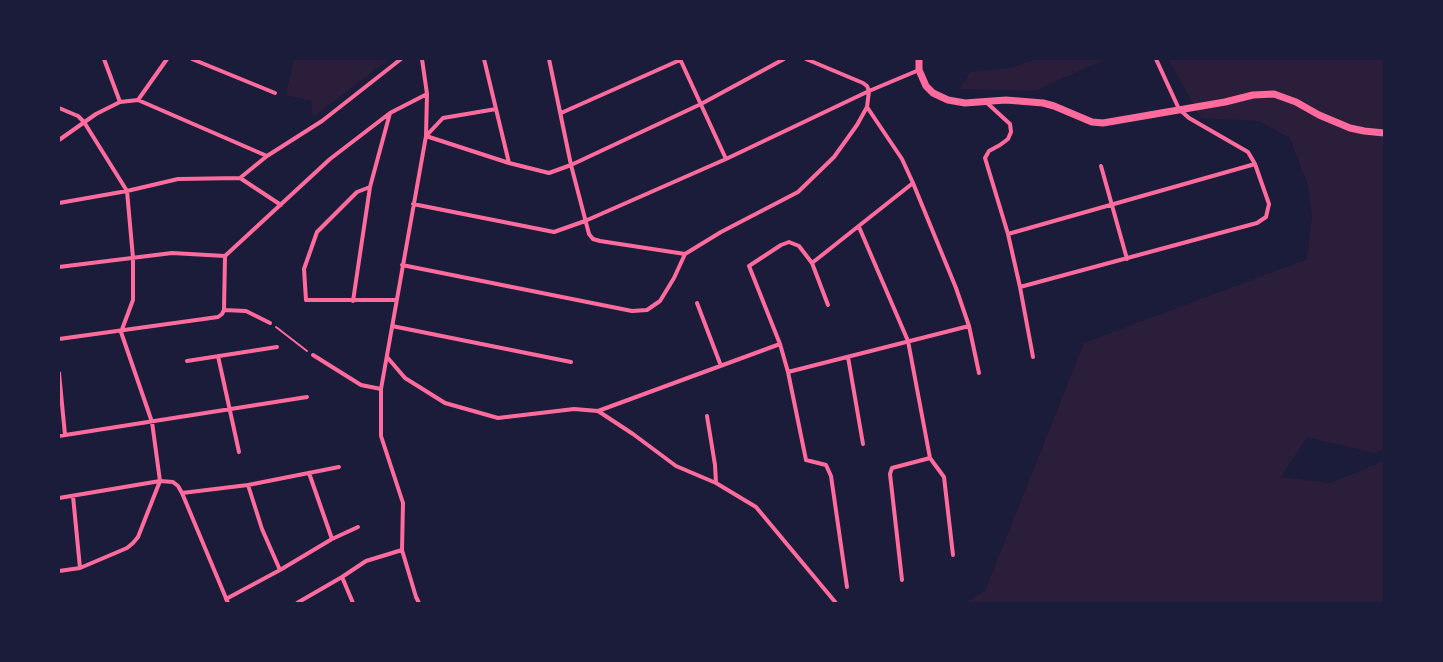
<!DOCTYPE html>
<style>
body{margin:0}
#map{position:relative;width:1443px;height:662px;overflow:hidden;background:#1b1b3a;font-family:Signika,sans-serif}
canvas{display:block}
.frame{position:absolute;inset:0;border:60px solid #1b1b3a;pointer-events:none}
</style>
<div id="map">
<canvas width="1443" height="662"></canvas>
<div class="frame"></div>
</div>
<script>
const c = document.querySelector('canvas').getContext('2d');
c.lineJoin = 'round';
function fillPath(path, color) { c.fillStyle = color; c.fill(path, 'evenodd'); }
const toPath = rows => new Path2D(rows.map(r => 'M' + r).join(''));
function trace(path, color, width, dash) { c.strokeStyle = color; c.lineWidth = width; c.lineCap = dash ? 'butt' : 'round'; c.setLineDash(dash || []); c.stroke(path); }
fillPath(toPath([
 [294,59,389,59,313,117,311,101,286,95],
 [1036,59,1106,59,1035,91,960,89,970,72,1010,68],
 [1168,59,1384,59,1384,449,1374,453,1307,437,1281,477,1330,483,1384,461,1384,603,965,603,985,591,1084,343,1307,259,1312,216,1308,186,1290,138,1259,121,1201,118]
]), '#2a1e3b');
trace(toPath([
 [276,327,307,351]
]), '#ff6b9d', 2);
trace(toPath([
 [104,59,120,102],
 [192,59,275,93],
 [484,59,509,163],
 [549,59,571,165,589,234,593,239,600,241,685,254],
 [680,59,726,159],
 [138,100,167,59],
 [986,102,1010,124,1011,132,1008,139,1000,145,989,151,985,158,1008,234,1020,287,1033,357],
 [867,107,902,159,913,183,956,288,969,326,979,373],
 [59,108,78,116,84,122,127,191,133,258,133,300,121,332,152,422,160,481,138,537,133,543,127,548,80,568,59,571],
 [496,109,443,118,426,136,509,163,549,173,571,165,701,104,784,59],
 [561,113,680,60],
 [59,140,96,114,120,102,138,100,267,156],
 [1101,166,1127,259],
 [240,178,267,156,322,121,401,59],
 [370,187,357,192,317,232,304,269,306,300,396,300],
 [59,203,127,191,178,179,240,178,281,205],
 [413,204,554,232,585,221,726,159,869,91,919,70],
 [859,227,908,341,930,458,944,477,953,555],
 [1008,234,1255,164],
 [225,256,330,159,390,113,427,94],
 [812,263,913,183],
 [402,265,632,311,647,310,660,301,674,278,685,254,721,232,798,192,834,157,857,125,867,107,869,91,867,86,863,83,806,59],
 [59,267,172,253,225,256],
 [1020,287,1257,223,1266,217,1269,204,1255,164,1248,152,1189,118,1179,109,1156,59],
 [353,301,370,187,390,113],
 [697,303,721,366],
 [828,305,812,263,799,246,789,242,781,245,749,266,780,344,788,372,806,460,826,465,831,476,847,587],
 [224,310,225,256],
 [224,310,246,311,270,323],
 [392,326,571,362],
 [59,339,218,317,222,314,224,310],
 [313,355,361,385,381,389],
 [218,356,239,452],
 [387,357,405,378,445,403,498,418,574,409,598,411,633,434,676,466,716,483,756,507,836,603],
 [848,357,863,444],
 [187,361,277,347],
 [788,372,969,326],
 [59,373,65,435],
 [598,411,780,344],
 [707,416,715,465,716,483],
 [59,436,307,397],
 [309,473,332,539],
 [248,485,262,529,280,570],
 [182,493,248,485,339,467],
 [73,496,80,568],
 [59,498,160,481,173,482,178,486,182,493,228,603],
 [342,577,353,603],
 [902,580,890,474,892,468,930,458],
 [226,599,280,570,332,539,358,527],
 [297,603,342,577,366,561,402,550],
 [419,603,416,597,402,550,403,503,381,436,381,389,426,136,427,94,422,59]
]), '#ff6b9d', 4);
trace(toPath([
 [919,59,919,70,926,86,933,93,948,100,965,103,1006,100,1043,103,1054,106,1092,122,1103,123,1225,102,1253,95,1274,94,1296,102,1319,115,1350,128,1364,131,1384,133]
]), '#ff6b9d', 7);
</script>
